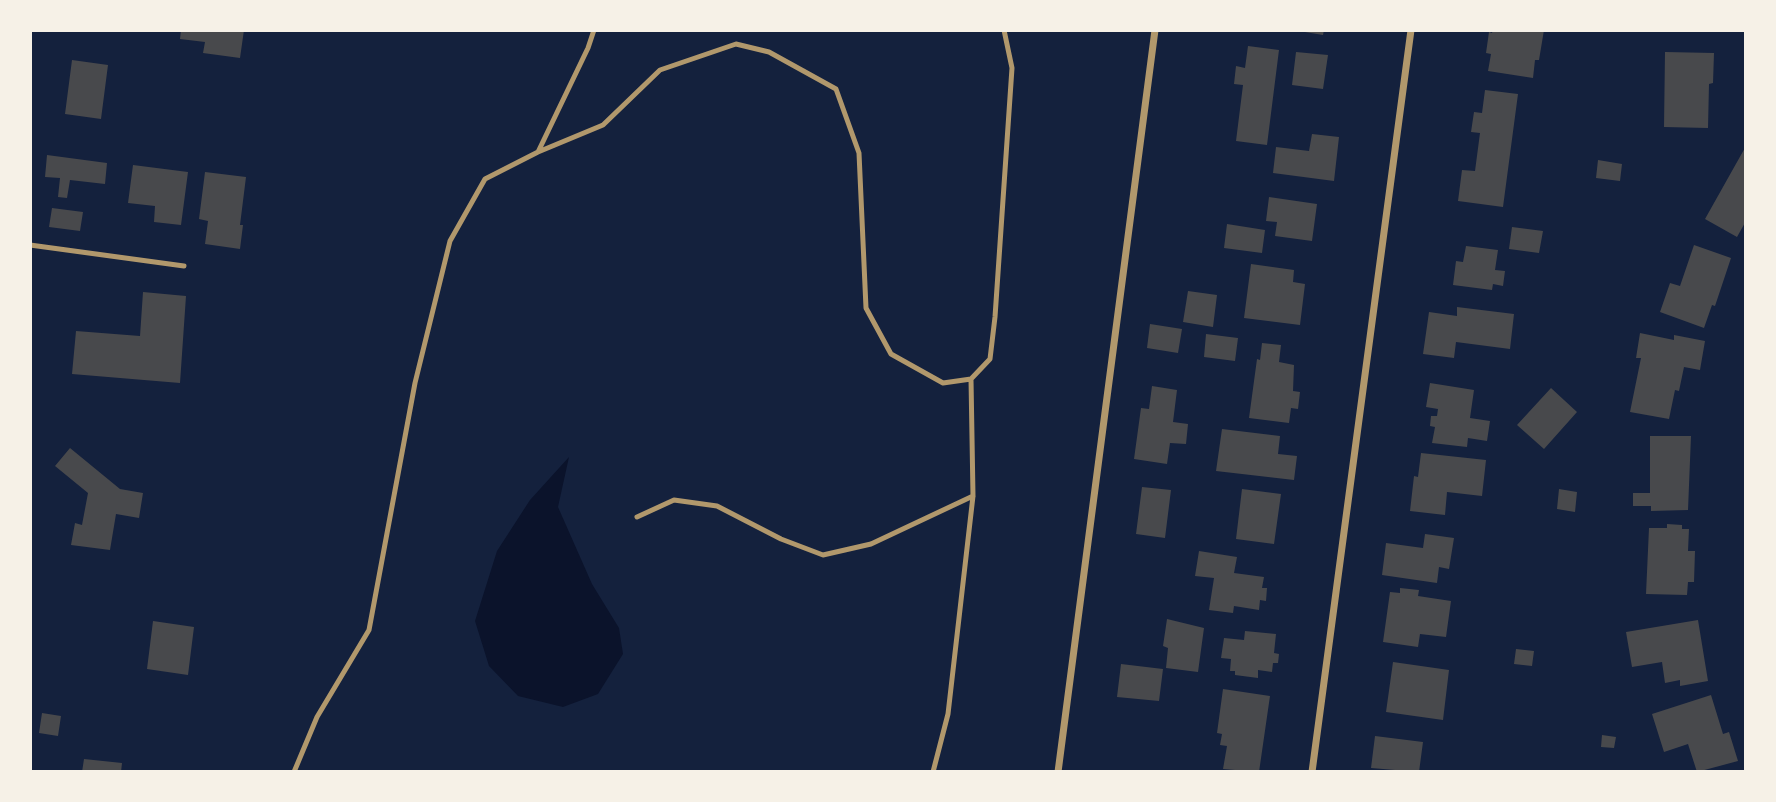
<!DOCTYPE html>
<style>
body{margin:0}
#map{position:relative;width:1776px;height:802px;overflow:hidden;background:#14213d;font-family:Poppins,sans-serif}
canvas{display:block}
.frame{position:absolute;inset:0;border:32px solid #f6f1e7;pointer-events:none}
</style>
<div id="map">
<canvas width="1776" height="802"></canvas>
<div class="frame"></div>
</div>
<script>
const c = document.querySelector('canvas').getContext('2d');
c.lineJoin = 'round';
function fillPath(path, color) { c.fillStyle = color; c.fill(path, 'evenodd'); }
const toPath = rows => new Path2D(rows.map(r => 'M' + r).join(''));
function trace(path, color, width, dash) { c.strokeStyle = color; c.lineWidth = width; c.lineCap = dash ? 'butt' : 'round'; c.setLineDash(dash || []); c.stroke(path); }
fillPath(toPath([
 [569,457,558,507,592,584,619,628,623,654,598,694,563,707,518,696,489,666,475,621,497,551,530,500]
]), '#0b132b');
fillPath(toPath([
 [181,30,244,30,240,58,203,53,205,42,180,39],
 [1293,30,1324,30,1323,35],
 [1493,30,1544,30,1539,60,1535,60,1533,78,1488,71,1491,54,1486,53,1489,32,1492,33],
 [1248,46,1279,50,1267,145,1236,141,1243,85,1234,84,1236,66,1245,68],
 [1296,52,1328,55,1323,89,1292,85],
 [1665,52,1714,53,1713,83,1709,84,1708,128,1664,127],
 [72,60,108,65,101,119,65,114],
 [1485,90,1518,94,1503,207,1458,201,1462,170,1475,171,1480,133,1471,132,1474,112,1482,113],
 [1312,134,1339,137,1334,181,1273,173,1276,147,1309,151],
 [1746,146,1746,221,1737,237,1705,219],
 [47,155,107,163,105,184,70,180,67,198,58,197,60,178,45,177],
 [1598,160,1622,164,1620,181,1596,178],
 [133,165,188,172,181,225,154,222,155,206,128,203],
 [205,172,246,177,240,225,243,225,240,249,205,244,208,221,199,219],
 [1269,197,1317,204,1312,241,1275,236,1277,222,1266,221],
 [52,208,83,212,80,231,49,227],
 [1227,224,1265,230,1262,253,1224,248],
 [1512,227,1543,231,1539,253,1509,249],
 [1694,245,1731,258,1715,306,1712,305,1704,328,1660,312,1670,283,1680,286],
 [1466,246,1498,250,1495,270,1505,271,1503,286,1493,284,1492,290,1453,285,1456,261,1463,262],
 [1251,264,1294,270,1293,282,1305,284,1300,325,1244,318],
 [1188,291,1217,295,1213,327,1183,322],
 [143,292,186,296,180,383,72,374,76,331,140,336],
 [1457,307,1514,314,1510,349,1456,342,1454,358,1423,354,1429,312,1457,316],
 [1150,324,1182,329,1178,353,1147,348],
 [1640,333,1674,340,1674,335,1705,341,1700,370,1684,367,1679,391,1675,390,1669,419,1630,412,1641,358,1636,358],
 [1206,334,1238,338,1235,361,1204,357],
 [1262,343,1281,345,1279,362,1294,365,1293,391,1300,392,1298,409,1291,408,1289,423,1249,418,1257,359,1260,360],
 [1430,383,1474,390,1470,418,1490,421,1487,441,1468,438,1467,447,1432,443,1435,427,1430,426,1431,416,1437,416,1438,409,1426,407],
 [1152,386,1177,390,1173,422,1188,424,1186,444,1170,443,1167,464,1134,459,1141,408,1149,409],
 [1551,388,1577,412,1544,449,1517,425],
 [1222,429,1280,436,1278,454,1297,456,1294,480,1216,471],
 [1650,436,1691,436,1688,510,1651,511,1651,506,1633,506,1633,493,1650,493],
 [70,448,120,489,143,493,139,518,116,514,110,550,71,545,75,523,82,525,88,493,55,466],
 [1421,453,1486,460,1482,496,1447,492,1445,515,1410,511,1414,476,1418,477],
 [1142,487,1171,490,1165,538,1136,534],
 [1242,489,1281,494,1274,544,1236,539],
 [1559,489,1577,492,1575,512,1557,509],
 [1667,524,1682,525,1682,529,1689,529,1688,551,1695,551,1694,582,1688,582,1687,595,1646,594,1649,528,1667,528],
 [1425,534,1454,538,1449,569,1439,567,1437,583,1382,575,1386,543,1423,548],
 [1199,551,1237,557,1234,573,1264,577,1262,588,1267,588,1266,601,1260,600,1259,610,1234,606,1233,613,1209,610,1214,578,1195,576],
 [1400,588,1419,590,1418,596,1451,601,1446,637,1420,634,1418,647,1383,642,1390,592,1400,593],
 [1167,619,1204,628,1198,672,1166,668,1168,648,1163,646],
 [1698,620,1708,681,1680,686,1680,680,1665,683,1662,662,1632,667,1626,632],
 [153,621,194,627,188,675,147,669],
 [1245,631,1276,634,1274,653,1279,654,1278,663,1273,663,1272,672,1258,670,1258,678,1235,675,1235,671,1230,671,1231,659,1221,658,1224,638,1244,640],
 [1516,649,1534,651,1532,666,1514,664],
 [1393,662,1449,670,1443,720,1386,712],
 [1121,664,1163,669,1159,701,1117,697],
 [1223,689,1270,696,1259,772,1223,769,1227,746,1220,745,1222,734,1217,733],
 [1711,695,1723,734,1729,732,1738,761,1697,772,1688,744,1664,752,1652,714],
 [42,713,61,716,58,736,39,733],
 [1602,735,1616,737,1614,748,1601,747],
 [1375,736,1423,742,1419,772,1371,768],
 [84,759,122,763,121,772,82,772]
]), '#48494c');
trace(toPath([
 [538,152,588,48,594,30],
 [30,245,184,266],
 [637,517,674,500,717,506,781,539,823,555,871,544,973,496],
 [294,772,317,717,369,630,415,383,450,241,485,179,538,152,603,125,660,70,736,44,769,52,836,89,859,153,866,308,891,354,943,383,971,379,990,359,995,317,1012,68,1004,30],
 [933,772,948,714,973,496,971,379]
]), '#b1986c', 5);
trace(toPath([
 [1058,772,1155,30],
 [1312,772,1411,30]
]), '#b1986c', 7);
</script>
